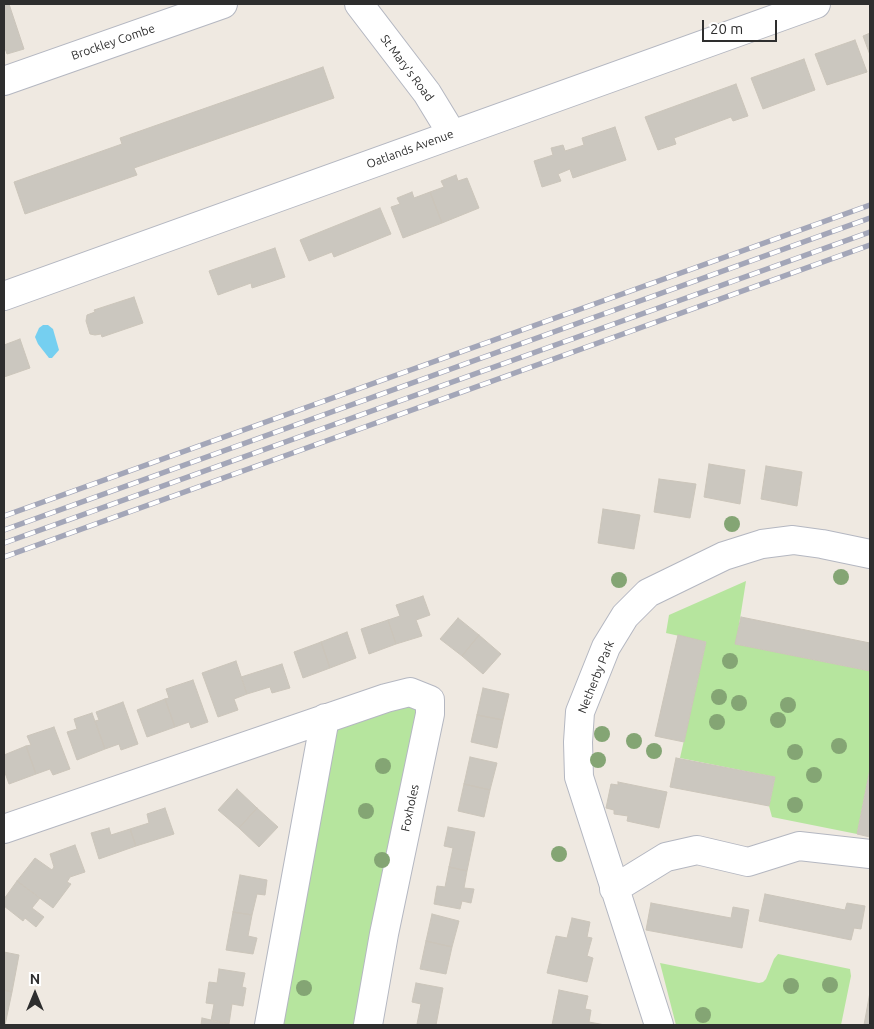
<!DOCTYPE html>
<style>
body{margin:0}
#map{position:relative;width:874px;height:1029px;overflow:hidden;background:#efe9e1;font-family:Ubuntu,sans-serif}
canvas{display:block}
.frame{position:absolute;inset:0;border:5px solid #2e2e2e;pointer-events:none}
.north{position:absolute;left:10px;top:969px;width:50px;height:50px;-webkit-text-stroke:4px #fff;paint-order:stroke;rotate:0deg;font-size:14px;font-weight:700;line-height:20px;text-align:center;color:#2e2e2e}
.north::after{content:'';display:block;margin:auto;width:18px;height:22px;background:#2e2e2e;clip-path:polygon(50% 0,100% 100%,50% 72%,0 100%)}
.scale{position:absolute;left:702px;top:20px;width:75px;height:22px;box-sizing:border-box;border:2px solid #2e2e2e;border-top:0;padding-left:6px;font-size:15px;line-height:18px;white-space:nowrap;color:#2e2e2e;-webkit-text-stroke:4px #fff;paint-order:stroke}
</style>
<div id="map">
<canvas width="874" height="1029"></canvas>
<div class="frame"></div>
<div class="north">N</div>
<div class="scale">20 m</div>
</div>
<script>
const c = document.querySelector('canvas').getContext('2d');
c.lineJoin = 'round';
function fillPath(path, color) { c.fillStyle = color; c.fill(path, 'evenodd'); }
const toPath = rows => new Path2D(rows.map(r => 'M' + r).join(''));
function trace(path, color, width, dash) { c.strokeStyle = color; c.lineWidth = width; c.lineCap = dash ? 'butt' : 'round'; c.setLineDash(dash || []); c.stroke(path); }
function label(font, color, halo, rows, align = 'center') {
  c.font = font + ' Ubuntu,sans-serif'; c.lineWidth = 4.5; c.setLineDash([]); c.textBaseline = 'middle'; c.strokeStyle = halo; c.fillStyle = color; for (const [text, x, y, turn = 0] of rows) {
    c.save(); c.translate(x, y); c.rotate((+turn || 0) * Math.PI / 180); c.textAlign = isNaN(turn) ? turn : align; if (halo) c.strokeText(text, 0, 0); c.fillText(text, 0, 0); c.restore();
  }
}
fillPath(toPath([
 [746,581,736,644,870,671,870,769,857,834,772,817,769,806,775,777,680,758,706,642,666,633,669,615],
 [410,701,418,705,371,1025,281,1025,338,726],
 [778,954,850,969,851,976,841,1025,676,1025,660,963,759,983,763,982,766,979,774,959]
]), '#b6e59e');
fillPath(toPath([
 [43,325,48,325,53,329,59,350,52,358,49,358,38,344,35,337,39,328]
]), '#75cff0');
const building = toPath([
 [4,4,9,4,24,49,7,54,4,45,4,4],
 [870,33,870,55,863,36,870,33],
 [855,40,867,72,827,85,815,54,855,40],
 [804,59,815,90,763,109,751,78,804,59],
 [323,67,334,98,134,168,137,175,25,214,14,182,122,144,120,138,323,67],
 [736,84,748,116,733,121,731,117,674,138,676,144,658,150,645,117,736,84],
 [615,127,626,160,573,178,570,169,558,174,561,181,542,187,534,161,553,155,551,148,563,145,565,151,584,145,582,138,615,127],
 [456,175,458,181,467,178,479,208,442,223,430,192,444,187,441,181,456,175],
 [412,192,414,198,430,192,442,223,403,238,391,207,400,204,397,198,412,192],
 [380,208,391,234,334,257,332,252,309,261,300,240,380,208],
 [275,248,285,277,252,288,251,283,218,295,209,271,275,248],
 [134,297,143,323,102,337,101,334,95,335,90,334,86,321,87,315,95,312,94,310,134,297],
 [20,339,30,368,4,377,4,345,20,339],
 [709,464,745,470,740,504,704,497,709,464],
 [766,466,802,472,797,506,761,499,766,466],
 [659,479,696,484,690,518,654,512,659,479],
 [603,509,640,515,634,549,598,543,603,509],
 [423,596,430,615,416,620,422,636,396,644,388,620,400,616,396,605,423,596],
 [741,617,870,643,870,671,735,644,741,617],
 [458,618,479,635,462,656,440,639,458,618],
 [388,620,396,644,369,654,361,629,388,620],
 [347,632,356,658,330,668,321,642,347,632],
 [479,635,501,654,483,674,462,656,479,635],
 [678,635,706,642,684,742,655,736,678,635],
 [321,642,330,668,303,678,294,652,321,642],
 [236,661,247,694,234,699,238,710,218,717,202,673,236,661],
 [282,664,290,688,272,693,270,687,247,694,241,677,282,664],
 [193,680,208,722,191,728,189,722,175,727,165,699,169,698,166,689,193,680],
 [483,688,509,694,503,720,477,715,483,688],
 [165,699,175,727,147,737,137,710,165,699],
 [123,702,138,744,121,750,119,744,105,749,95,721,99,720,96,712,123,702],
 [92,713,105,749,77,760,67,732,77,729,74,719,92,713],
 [477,715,503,720,497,748,471,742,477,715],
 [54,727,70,769,53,775,50,769,36,774,26,746,31,745,27,736,54,727],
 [26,746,36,774,9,784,4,770,4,755,26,746],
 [470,757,497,763,490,790,464,784,470,757],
 [676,758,775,777,769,806,670,787,676,758],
 [870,769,870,837,857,834,870,769],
 [618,782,667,792,659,828,627,821,628,816,614,814,614,810,606,808,611,784,618,785,618,782],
 [464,784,490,790,484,817,458,811,464,784],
 [237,789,257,808,239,828,218,810,237,789],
 [165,808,174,834,136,846,130,829,149,823,147,814,165,808],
 [257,808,278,827,259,847,239,828,257,808],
 [448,827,475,832,467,871,449,867,453,848,444,846,448,827],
 [109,828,111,835,130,829,136,846,99,859,91,833,109,828],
 [75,845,85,872,70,877,67,882,71,884,53,908,17,881,35,858,52,870,54,867,50,854,75,845],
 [449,867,467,871,464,888,474,889,471,903,462,901,460,909,434,904,437,886,445,887,449,867],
 [240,875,267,880,265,895,257,894,252,915,233,912,240,875],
 [17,881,40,898,32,908,44,917,36,927,25,918,23,921,4,906,4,899,17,881],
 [765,894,845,910,847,903,865,906,861,929,854,928,851,940,759,921,765,894],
 [651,903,731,918,733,907,749,910,742,948,646,930,651,903],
 [233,912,252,915,248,936,257,938,253,954,226,950,233,912],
 [432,914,459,921,452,947,426,941,432,914],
 [572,918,590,922,587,937,592,938,587,956,593,958,587,982,547,973,556,936,567,938,572,918],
 [426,941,452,947,446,974,420,969,426,941],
 [4,952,19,955,12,992,4,990,4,952],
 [219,969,245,973,242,987,246,988,243,1006,232,1004,229,1024,211,1021,214,1004,206,1003,209,982,217,983,219,969],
 [416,983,443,988,436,1025,417,1024,421,1004,412,1002,416,983],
 [4,990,12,992,5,1025,4,1025,4,990],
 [559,990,588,996,585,1009,591,1010,589,1022,605,1025,552,1025,559,990],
 [870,992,870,1025,864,1025,870,992],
 [202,1018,229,1024,229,1025,201,1025,202,1018]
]);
fillPath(building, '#cbc7bf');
trace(building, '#cbc5ba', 1);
const minor = toPath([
 [359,4,427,93,452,134],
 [4,81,223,4],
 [4,296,816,4],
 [4,829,386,698,410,692,430,700,430,714,384,934,368,1025],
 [614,889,666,857,697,850,748,862,799,846,870,854],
 [269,1025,325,718],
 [659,1025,579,777,578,742,580,712,606,647,625,616,648,593,724,556,762,544,793,540,822,544,870,554]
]);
trace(minor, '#b4b7c1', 30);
trace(minor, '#fff', 28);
const rail = toPath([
 [4,516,870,205],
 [4,530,870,218],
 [4,543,870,232],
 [4,557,870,245]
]);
trace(rail, '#a3a6b8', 5.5);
trace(rail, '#fff', 4, [11]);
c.fillStyle = '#84a574';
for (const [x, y] of [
 [732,524],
 [841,577],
 [619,580],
 [730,661],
 [719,697],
 [739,703],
 [788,705],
 [778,720],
 [717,722],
 [602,734],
 [634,741],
 [839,746],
 [654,751],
 [795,752],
 [598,760],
 [383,766],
 [814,775],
 [795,805],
 [366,811],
 [559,854],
 [382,860],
 [830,985],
 [791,986],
 [304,988],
 [703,1015]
]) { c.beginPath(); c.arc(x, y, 8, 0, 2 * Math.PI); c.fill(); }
label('12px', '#2e2e2e', '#fff', [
 ["Brockley Combe",113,42,-19],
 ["St Mary's Road",407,68,53],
 ["Oatlands Avenue",410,149,-20],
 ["Netherby Park",596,677,-68],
 ["Foxholes",410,808,-78]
]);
</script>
